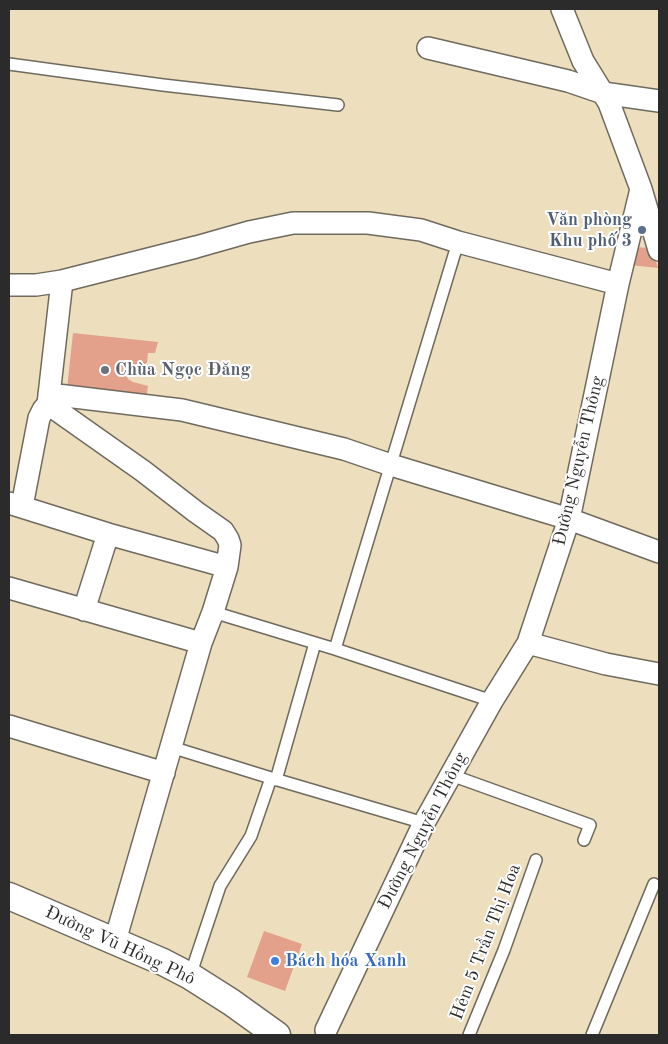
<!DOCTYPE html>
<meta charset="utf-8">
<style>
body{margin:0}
#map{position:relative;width:668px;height:1044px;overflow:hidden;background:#eddfbd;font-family:"Old Standard TT",serif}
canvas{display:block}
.frame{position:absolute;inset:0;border:10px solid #2b2b2b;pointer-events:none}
</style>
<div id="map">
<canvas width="668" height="1044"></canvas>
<div class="frame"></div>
</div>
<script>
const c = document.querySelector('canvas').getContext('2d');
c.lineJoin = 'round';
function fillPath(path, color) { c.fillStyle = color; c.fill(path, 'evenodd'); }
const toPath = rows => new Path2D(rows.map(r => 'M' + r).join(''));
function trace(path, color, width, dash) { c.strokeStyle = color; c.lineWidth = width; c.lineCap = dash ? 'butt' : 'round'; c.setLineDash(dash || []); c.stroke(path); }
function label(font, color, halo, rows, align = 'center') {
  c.font = font + ' "Old Standard TT",serif'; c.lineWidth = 4; c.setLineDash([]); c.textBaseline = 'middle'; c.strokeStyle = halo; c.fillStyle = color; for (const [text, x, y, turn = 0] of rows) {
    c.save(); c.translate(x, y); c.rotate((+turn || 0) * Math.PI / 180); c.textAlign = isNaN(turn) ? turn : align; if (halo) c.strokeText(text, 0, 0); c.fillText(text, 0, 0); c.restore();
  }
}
fillPath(toPath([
 [634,247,652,248,658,268,630,265],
 [73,333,158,342,155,353,148,353,147,362,144,366,138,370,128,369,127,376,128,379,133,382,148,386,146,399,67,389],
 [264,931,302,944,285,991,247,977]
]), '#e3a08b');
const service = toPath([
 [9,64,163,85,338,105],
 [213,612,335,649,492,701],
 [335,649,458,242],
 [171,747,271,778,424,823],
 [451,775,590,825,584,840],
 [276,780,315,643],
 [190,976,220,886,251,836,271,778],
 [469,1035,504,950,536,860],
 [592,1035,654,884]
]);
const minor = toPath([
 [428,48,568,81,603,93,659,101],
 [641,189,659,250],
 [62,281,48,404,143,471,196,512,223,531,228,539,230,545,227,567,213,612,201,643,115,941],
 [9,285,36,285,62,281,196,247,249,232,293,223,368,223,421,230,458,242,618,284],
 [49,394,182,410,344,449,391,465,569,519,659,552],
 [9,503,108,534,227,567],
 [22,506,39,418,43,410,48,404],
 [9,588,201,643],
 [84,610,108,534],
 [528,643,606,664,659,674],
 [9,726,164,773],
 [326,1030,424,823,492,701,528,643,569,519,618,284,641,189,609,103,583,61,562,9]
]);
const tertiary = toPath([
 [9,896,163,962,190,976,231,1002,277,1035]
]);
trace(service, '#6f6a5e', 14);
trace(minor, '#6f6a5e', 24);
trace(tertiary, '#6f6a5e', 29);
trace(service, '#fff', 11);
trace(minor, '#fff', 21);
trace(tertiary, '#fff', 26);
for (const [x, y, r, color] of [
 [642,230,5,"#5c6f8a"],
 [105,370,5,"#6b7280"],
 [275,961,5,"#3f7fe0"]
]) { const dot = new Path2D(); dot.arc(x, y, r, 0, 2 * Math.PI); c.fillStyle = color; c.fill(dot); trace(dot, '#fff', 2); }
label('bold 18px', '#4e5e75', '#fff', [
 ["Văn phòng",632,220],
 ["Khu phố 3",632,241]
], 'right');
label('bold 18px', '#5b616d', '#fff', [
 ["Chùa Ngọc Đăng",115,370]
], 'left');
label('18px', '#2b2b2b', '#fff', [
 ["Đường Nguyễn Thông",579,461,-77],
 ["Đường Nguyễn Thông",423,831,-63],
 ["Hẻm 5 Trần Thị Hoa",486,942,-69],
 ["Đường Vũ Hồng Phô",120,946,25]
]);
label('bold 18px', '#366cbe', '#fff', [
 ["Bách hóa Xanh",285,961]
], 'left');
</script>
